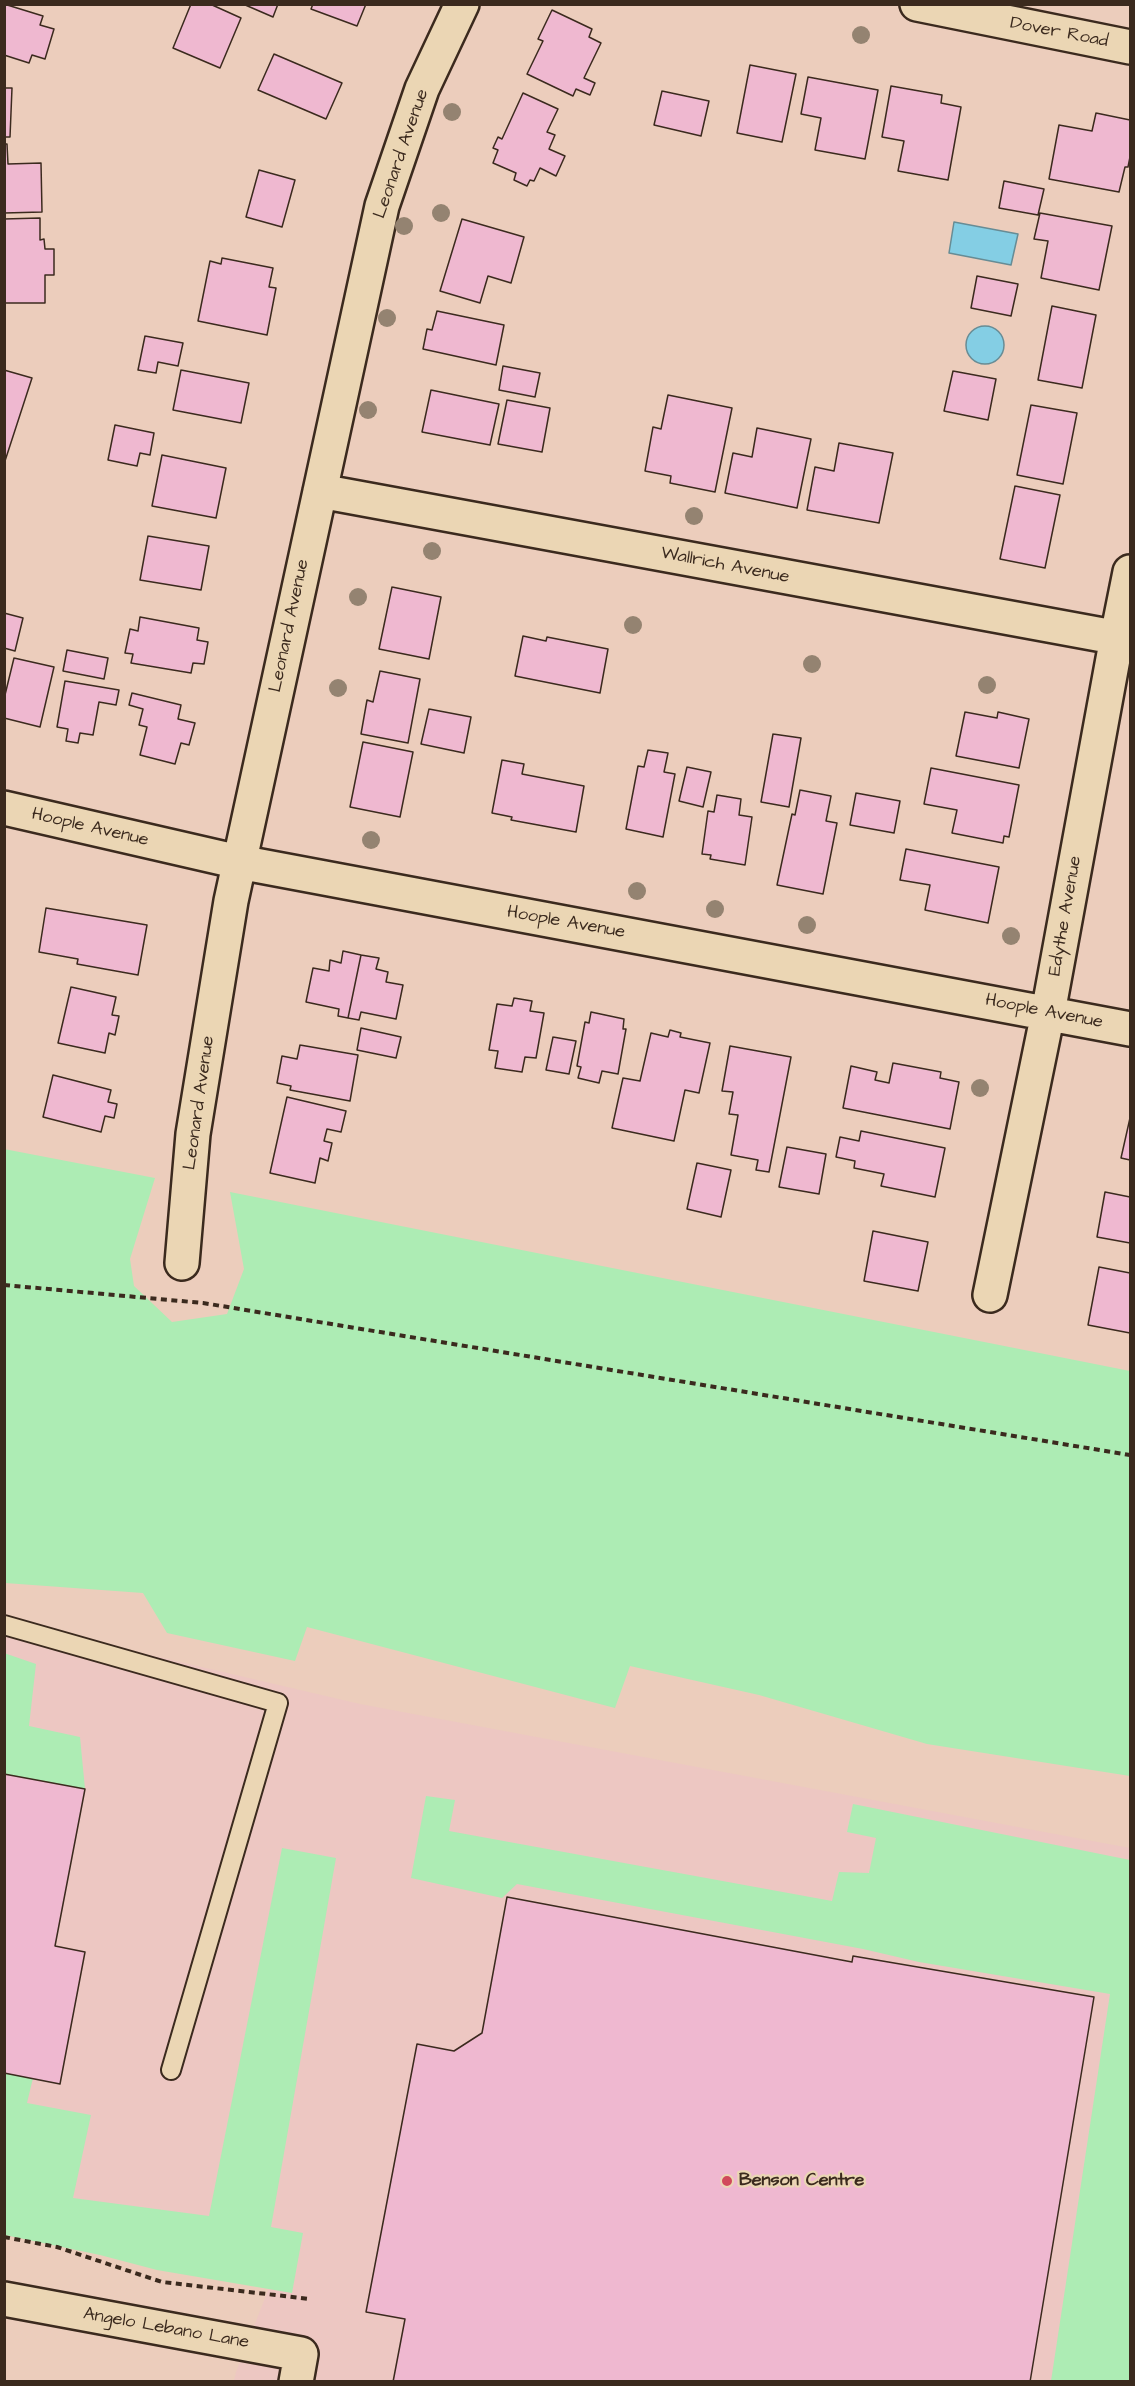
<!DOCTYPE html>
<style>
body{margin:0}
#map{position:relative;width:1135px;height:2386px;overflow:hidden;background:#eccdbc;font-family:"Architects Daughter",sans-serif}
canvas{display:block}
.frame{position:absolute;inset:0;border:6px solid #3b2a1e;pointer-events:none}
</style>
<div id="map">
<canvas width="1135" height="2386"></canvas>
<div class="frame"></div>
</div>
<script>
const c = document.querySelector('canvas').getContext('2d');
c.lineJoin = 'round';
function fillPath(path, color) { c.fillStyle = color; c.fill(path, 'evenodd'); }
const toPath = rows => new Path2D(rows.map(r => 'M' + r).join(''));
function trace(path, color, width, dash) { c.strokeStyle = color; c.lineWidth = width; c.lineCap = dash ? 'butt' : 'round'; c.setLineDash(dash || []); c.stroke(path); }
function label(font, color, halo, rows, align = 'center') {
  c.font = font + ' "Architects Daughter",sans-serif'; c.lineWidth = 4.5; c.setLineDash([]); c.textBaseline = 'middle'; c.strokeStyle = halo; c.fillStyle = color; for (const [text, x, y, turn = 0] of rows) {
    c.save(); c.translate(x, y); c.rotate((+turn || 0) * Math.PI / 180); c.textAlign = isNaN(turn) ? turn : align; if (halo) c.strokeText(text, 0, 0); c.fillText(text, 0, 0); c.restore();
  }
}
fillPath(toPath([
 [5,1621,360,1704,1130,1848,1130,2381,234,2381,236,2372,269,2288,5,2234]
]), '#edc7c2');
fillPath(toPath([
 [4,1149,155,1178,130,1259,134,1286,172,1322,227,1314,244,1269,230,1192,1130,1371,1130,1776,927,1744,759,1695,630,1666,615,1708,307,1627,295,1661,167,1633,143,1593,5,1583],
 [4,1653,36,1664,29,1726,80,1737,85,1789,5,1774],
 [426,1796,455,1800,449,1831,832,1901,839,1872,869,1873,876,1838,847,1832,853,1804,1130,1860,1130,2381,1051,2381,1110,1994,919,1962,863,1949,517,1884,502,1898,411,1878],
 [282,1848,336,1858,271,2227,303,2233,292,2293,157,2270,100,2255,5,2235,4,2073,33,2078,27,2103,91,2115,73,2198,209,2216]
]), '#adecb4');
const water = toPath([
 [954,222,1018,234,1011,265,949,253,954,222],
 '966 345a19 19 0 1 1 38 0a19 19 0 1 1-38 0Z'
]);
fillPath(water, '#84cee4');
trace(water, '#678c95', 1.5);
const building = toPath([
 [4,4,43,16,40,25,54,29,45,59,32,55,29,63,4,55,4,4],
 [191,4,210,4,241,18,220,68,173,48,191,4],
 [243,4,278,4,273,17,243,4],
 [313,4,366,4,357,26,311,9,313,4],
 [552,10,592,29,589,37,601,43,584,78,595,83,590,95,576,89,573,96,527,74,543,41,538,39,552,10],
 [274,54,342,83,326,119,258,90,274,54],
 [750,65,796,74,782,142,737,133,750,65],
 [808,77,878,90,865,159,815,150,821,118,801,114,808,77],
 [891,86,942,95,941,103,961,107,948,180,898,171,904,141,882,137,891,86],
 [4,88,12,88,10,137,4,137,4,88],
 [662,91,709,101,701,136,654,125,662,91],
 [523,93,558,109,547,132,555,135,549,149,565,156,556,176,540,168,534,181,530,180,527,186,514,180,516,173,493,163,498,150,493,148,498,137,502,139,523,93],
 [1096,113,1130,120,1130,157,1128,167,1125,167,1119,192,1049,179,1059,125,1092,131,1096,113],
 [4,144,7,144,8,164,41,163,42,212,4,213,4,144],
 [259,170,295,180,282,227,246,217,259,170],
 [1004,181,1044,189,1038,215,999,208,1004,181],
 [1040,213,1112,226,1099,290,1041,278,1048,241,1034,239,1040,213],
 [40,218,40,240,44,239,45,249,54,249,54,275,45,275,45,303,4,303,4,219,40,218],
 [462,219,524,237,511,283,488,276,480,303,440,291,462,219],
 [222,258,273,268,269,287,276,288,267,335,198,321,210,261,221,264,222,258],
 [977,276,1018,284,1011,316,971,308,977,276],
 [1052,306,1096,315,1082,388,1038,380,1052,306],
 [437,311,504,325,496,365,423,349,427,329,432,330,437,311],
 [145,336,183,343,178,366,158,362,156,373,138,370,145,336],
 [503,366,540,373,535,397,499,390,503,366],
 [4,370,32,378,4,464,4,370],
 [181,370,249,383,241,423,173,410,181,370],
 [953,371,996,379,988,420,944,411,953,371],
 [431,390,499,404,490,445,422,432,431,390],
 [668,395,732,408,715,492,670,483,671,476,645,471,653,427,661,429,668,395],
 [507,400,550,408,542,452,498,444,507,400],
 [1031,405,1077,413,1063,484,1017,475,1031,405],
 [115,425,154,433,150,455,140,453,137,466,108,460,115,425],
 [757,428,811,439,797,508,725,493,733,453,752,457,757,428],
 [839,443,893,453,879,523,807,510,815,467,834,471,839,443],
 [162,455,226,468,216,518,152,506,162,455],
 [1015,486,1060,495,1045,568,1000,559,1015,486],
 [148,536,209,546,201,590,140,580,148,536],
 [392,587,441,597,429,659,379,649,392,587],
 [4,613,23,618,15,651,4,648,4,613],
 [140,617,199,628,197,640,208,642,204,664,193,663,191,673,131,663,133,654,125,653,130,629,138,631,140,617],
 [523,636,546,641,547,637,608,649,600,693,515,676,523,636],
 [67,650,108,658,104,679,63,671,67,650],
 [14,658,54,667,40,727,4,718,4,699,14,658],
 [380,671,420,679,408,743,361,734,367,700,373,702,380,671],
 [65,681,119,690,116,705,99,702,93,735,80,733,78,743,66,741,68,729,57,727,65,681],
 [132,693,181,705,178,719,195,723,189,745,181,743,175,764,140,755,147,727,139,725,143,709,129,705,132,693],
 [429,709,471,717,464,753,421,744,429,709],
 [965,712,997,718,998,712,1029,719,1019,768,956,756,965,712],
 [773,734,801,738,789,807,761,802,773,734],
 [363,742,413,752,400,817,350,807,363,742],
 [648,750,668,753,664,772,675,774,663,837,626,829,638,766,644,767,648,750],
 [502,760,524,764,522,774,584,786,576,832,511,820,512,817,492,813,502,760],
 [687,767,711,772,703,807,679,801,687,767],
 [931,768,1019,785,1009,837,1004,836,1003,843,952,833,957,810,924,804,931,768],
 [800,790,831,796,826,821,837,823,823,894,777,885,792,814,795,815,800,790],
 [856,793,900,801,894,833,850,825,856,793],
 [717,795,741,799,739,815,752,817,745,865,710,859,711,855,702,854,708,811,714,812,717,795],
 [906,849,999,867,988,923,925,910,930,885,900,880,906,849],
 [46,908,147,925,138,975,77,964,78,959,39,952,46,908],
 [343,951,361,955,348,1018,338,1016,339,1009,306,1002,313,968,329,971,330,960,341,963,343,951],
 [361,955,379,958,376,969,388,972,386,982,403,985,396,1019,361,1012,359,1020,348,1018,361,955],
 [71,987,116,997,112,1015,119,1016,115,1035,109,1033,105,1053,58,1043,71,987],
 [514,998,532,1001,530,1011,544,1013,536,1058,525,1057,522,1072,495,1068,498,1051,489,1050,497,1004,512,1006,514,998],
 [591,1012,624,1019,623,1029,626,1029,618,1074,602,1071,599,1083,578,1078,581,1067,577,1066,585,1022,589,1023,591,1012],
 [361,1028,401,1037,396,1058,357,1050,361,1028],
 [670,1030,681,1033,680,1037,710,1043,699,1093,685,1090,674,1141,612,1128,623,1078,640,1081,651,1033,668,1037,670,1030],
 [553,1037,576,1041,569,1074,546,1070,553,1037],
 [300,1045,358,1055,350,1101,290,1090,291,1086,277,1083,282,1056,297,1059,300,1045],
 [730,1046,791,1057,769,1172,756,1170,758,1160,731,1155,738,1115,729,1114,733,1092,722,1091,730,1046],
 [893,1063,941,1072,940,1078,959,1082,950,1129,843,1108,851,1066,877,1072,875,1080,889,1083,893,1063],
 [53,1075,111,1090,108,1102,117,1104,114,1118,105,1116,101,1132,43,1117,53,1075],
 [287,1097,346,1111,341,1132,327,1129,324,1141,332,1143,328,1161,320,1158,315,1183,270,1173,287,1097],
 [1130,1118,1130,1160,1121,1158,1130,1118],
 [861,1131,945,1148,935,1197,881,1186,884,1174,854,1168,855,1161,836,1157,840,1137,859,1141,861,1131],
 [787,1147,826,1154,819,1194,779,1187,787,1147],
 [697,1163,731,1170,721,1217,687,1209,697,1163],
 [1105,1192,1130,1197,1130,1243,1097,1237,1105,1192],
 [873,1231,928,1242,918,1291,864,1281,873,1231],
 [1099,1267,1130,1273,1130,1333,1088,1325,1099,1267],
 [4,1774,85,1789,55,1946,85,1952,60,2084,4,2073,4,1774],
 [507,1897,852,1962,853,1956,1094,1997,1030,2382,393,2382,405,2319,366,2312,417,2044,454,2051,482,2033,507,1897]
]);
fillPath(building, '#efb8d0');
trace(building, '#3b2a1e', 1.5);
const service = toPath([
 [4,1625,278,1703,171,2070]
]);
const minor = toPath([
 [917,4,1130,47],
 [320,491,1130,640],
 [4,808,239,862,1130,1029],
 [182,1263,193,1134,231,901,382,206,422,89,462,4],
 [990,1295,1048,1013,1117,637,1130,572],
 [4,2299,301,2354,296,2382]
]);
trace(service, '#3b2a1e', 22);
trace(minor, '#3b2a1e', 38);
trace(toPath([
 [4,1285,203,1303,1130,1455],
 [4,2237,57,2247,162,2282,310,2299]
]), '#3b2a1e', 4, [6, 4.5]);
trace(service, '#ebd6b4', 18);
trace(minor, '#ebd6b4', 33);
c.fillStyle = '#948371';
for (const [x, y] of [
 [861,35],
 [452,112],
 [441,213],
 [404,226],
 [387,318],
 [368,410],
 [694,516],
 [432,551],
 [358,597],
 [633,625],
 [812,664],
 [987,685],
 [338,688],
 [371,840],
 [637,891],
 [715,909],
 [807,925],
 [1011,936],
 [980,1088]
]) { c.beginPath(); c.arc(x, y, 9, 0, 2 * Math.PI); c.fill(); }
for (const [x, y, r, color] of [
 [727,2181,6,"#d1495b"]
]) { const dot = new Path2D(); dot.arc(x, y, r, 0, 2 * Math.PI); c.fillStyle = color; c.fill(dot); trace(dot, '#ebd6b4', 2); }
label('18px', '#3b2a1e', '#ebd6b4', [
 ["Dover Road",1059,33,11],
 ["Leonard Avenue",402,154,-71],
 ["Wallrich Avenue",725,566,11],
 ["Leonard Avenue",290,626,-78],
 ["Hoople Avenue",90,828,13],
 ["Edythe Avenue",1066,916,-80],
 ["Hoople Avenue",566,923,10],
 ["Hoople Avenue",1044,1012,11],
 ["Leonard Avenue",200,1103,-82],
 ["Angelo Lebano Lane",166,2329,10]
]);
label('bold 18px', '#3b2a1e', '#ebd6b4', [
 ["Benson Centre",739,2181]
], 'left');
</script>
